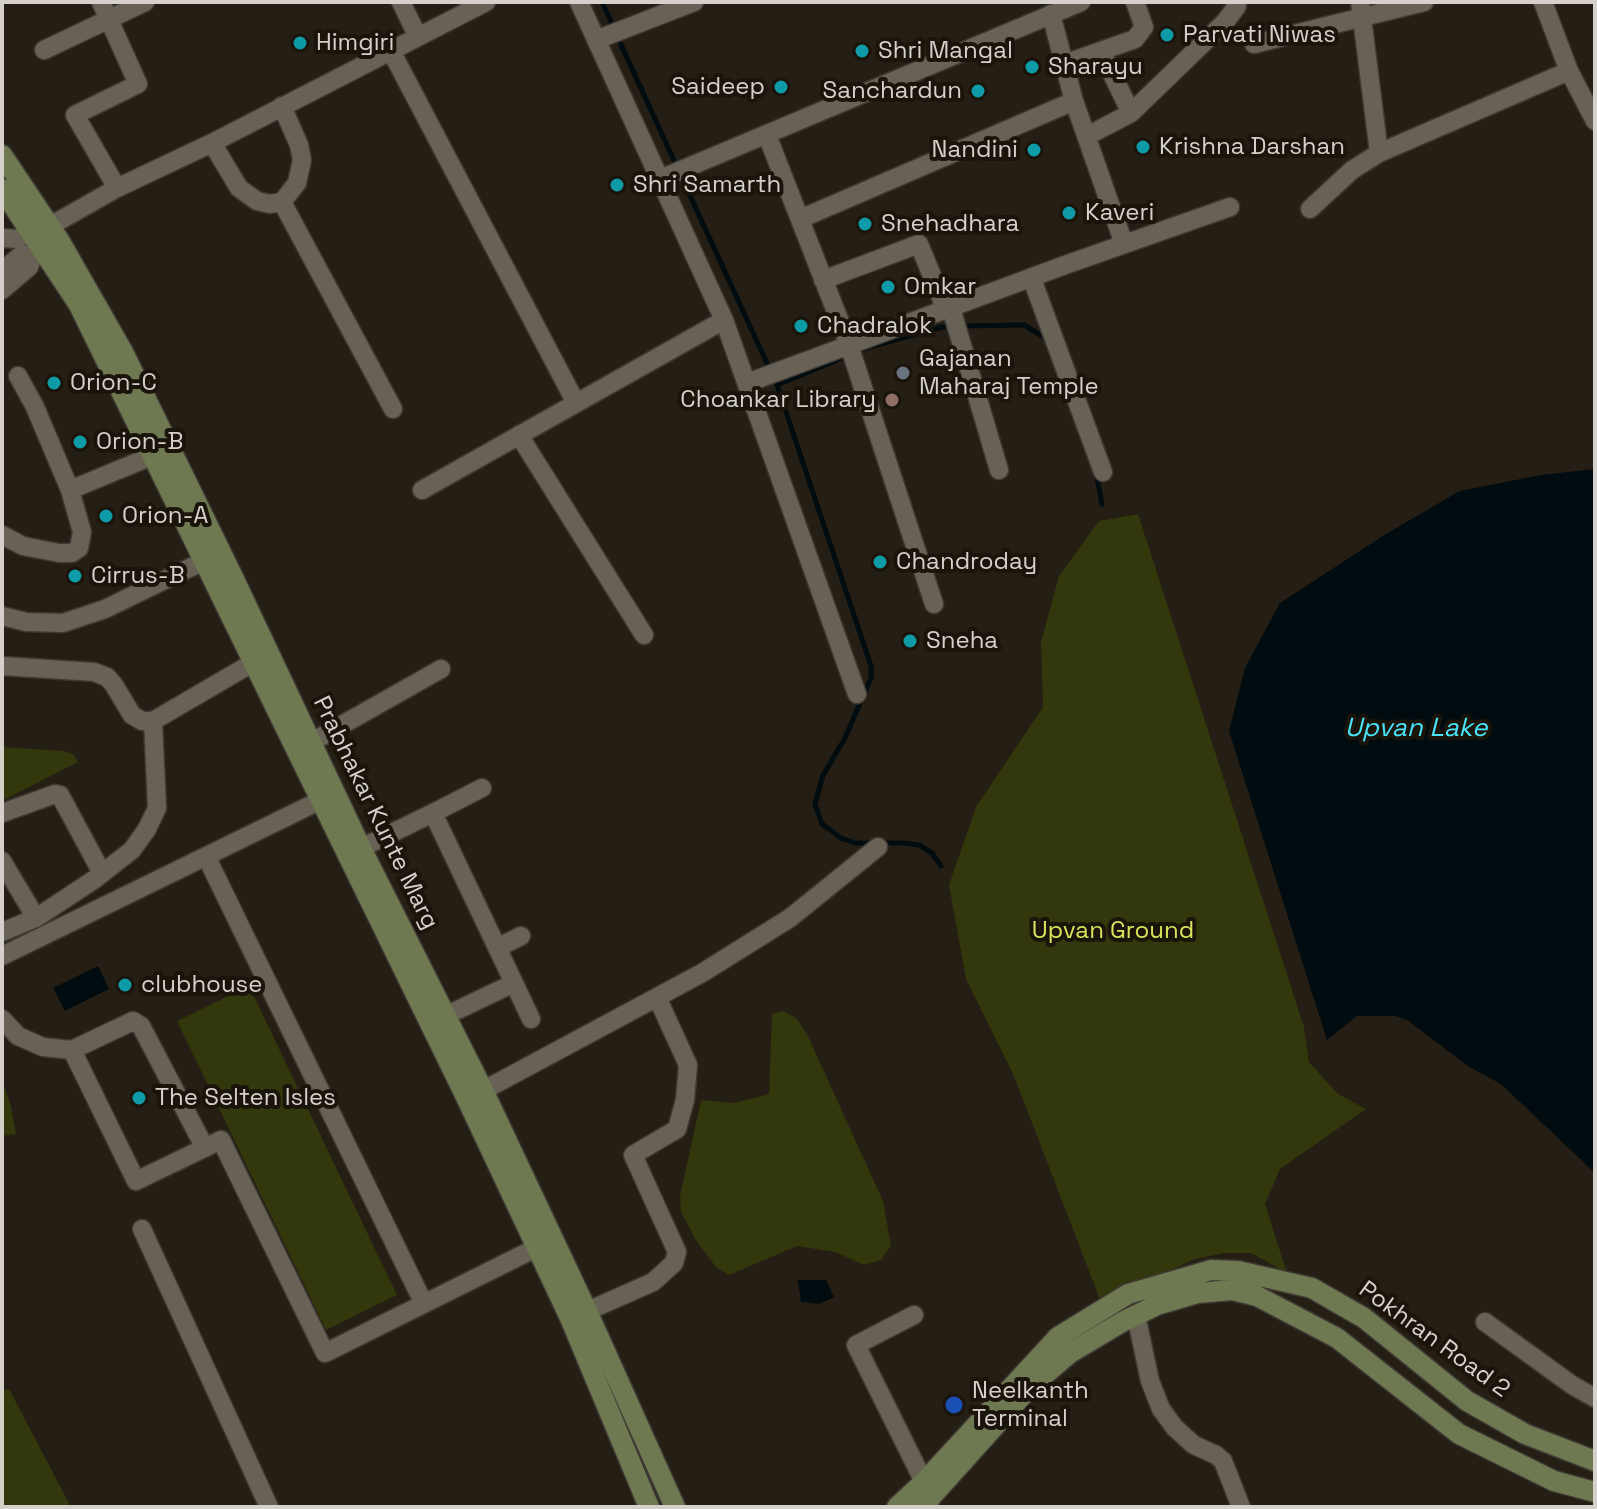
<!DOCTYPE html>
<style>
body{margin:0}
#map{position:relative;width:1597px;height:1509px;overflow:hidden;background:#241e14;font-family:"Space Grotesk",sans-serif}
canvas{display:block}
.frame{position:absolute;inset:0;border:4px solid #d5d1ca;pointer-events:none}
</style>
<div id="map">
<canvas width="1597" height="1509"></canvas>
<div class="frame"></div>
</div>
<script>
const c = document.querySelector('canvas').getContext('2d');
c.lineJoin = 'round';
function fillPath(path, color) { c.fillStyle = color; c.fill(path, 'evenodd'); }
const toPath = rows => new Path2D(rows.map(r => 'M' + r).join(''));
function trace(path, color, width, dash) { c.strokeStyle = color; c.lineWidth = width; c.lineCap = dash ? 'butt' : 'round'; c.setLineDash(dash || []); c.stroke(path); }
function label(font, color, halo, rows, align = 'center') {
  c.font = font + ' "Space Grotesk",sans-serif'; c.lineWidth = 8; c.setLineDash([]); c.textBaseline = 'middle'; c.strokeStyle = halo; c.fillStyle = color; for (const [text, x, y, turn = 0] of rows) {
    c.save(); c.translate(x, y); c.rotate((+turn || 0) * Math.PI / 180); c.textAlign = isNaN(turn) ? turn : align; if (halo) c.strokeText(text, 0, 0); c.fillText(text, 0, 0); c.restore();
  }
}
fillPath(toPath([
 [1138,514,1304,1027,1309,1062,1338,1094,1366,1109,1280,1169,1265,1204,1287,1273,1251,1253,1224,1253,1195,1259,1101,1302,1014,1076,966,979,949,885,976,807,1043,707,1041,642,1059,576,1099,521],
 [2,747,64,751,73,754,78,762,2,801],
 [249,986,397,1295,326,1330,177,1021],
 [783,1011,796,1018,807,1034,883,1201,891,1246,881,1260,864,1265,835,1252,797,1246,729,1275,716,1267,697,1242,681,1212,680,1196,701,1100,734,1103,769,1094,772,1014],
 [2,1080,11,1106,16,1134,2,1136],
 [9,1389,71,1507,2,1507,2,1391]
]), '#33370c');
fillPath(toPath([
 [1595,469,1595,1173,1501,1084,1468,1066,1407,1020,1395,1016,1357,1016,1327,1040,1229,731,1245,668,1280,603,1386,534,1460,491,1541,475],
 [98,966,109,989,65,1011,53,988],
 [798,1280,826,1280,834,1297,819,1304,801,1302]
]), '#000c0f');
trace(toPath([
 [602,2,614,28],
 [618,38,677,167],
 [681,176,777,385,871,666,871,678,844,740,823,775,815,804,822,824,841,838,855,843,903,843,919,845,932,853,941,866],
 [962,326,1024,325,1049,340],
 [777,385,866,348,942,327,952,327],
 [1096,473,1102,504]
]), '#000c0f', 5);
const street = toPath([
 [101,2,138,84,75,115,117,188],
 [401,2,417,35],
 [579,2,724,320,857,694],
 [1543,2,1569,71],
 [1051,14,1074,101,1124,244],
 [596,40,694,2],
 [1254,44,1424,2],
 [390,49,576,403],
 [44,50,145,2],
 [1101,51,1131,113],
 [1064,64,1135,39,1144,27,1135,2],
 [282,106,299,145,302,160,297,183,282,202],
 [767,135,849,345,934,604],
 [1087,136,1131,113,1225,22,1237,6,1236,2],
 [212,143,239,188,257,201,270,204,282,202,393,409],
 [1379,153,1569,71,1595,121],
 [660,179,1081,2],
 [1310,209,1352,170,1379,153,1360,2],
 [800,219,1074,101],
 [2,238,18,239,30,231,43,228],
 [2,271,20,256,34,253,42,247,50,226,117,188,212,143,486,2],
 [1032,279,1103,472],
 [823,280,919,244,946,310],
 [2,290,29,267,34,253],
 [951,308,999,470],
 [747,383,1065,265,1230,207],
 [519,435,644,635],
 [70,490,164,451],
 [422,490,724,320],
 [2,535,23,546,59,553,72,553,79,548,82,532,70,490,35,407,18,376],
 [2,616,26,622,63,623,105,609,216,555],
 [2,666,94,672,107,677,114,685,132,715,142,721,153,721,266,655],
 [310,743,441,669],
 [2,813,55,794,60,795,102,873],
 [433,813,482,788],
 [361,848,433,813,514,983,445,1016],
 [206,856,424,1304],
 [2,861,36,918],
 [2,932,36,918,95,879,132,850,147,829,157,808,153,721],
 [497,948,521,936],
 [2,956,321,800],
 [514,983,531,1019],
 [2,1019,18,1036,43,1047,72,1050,136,1181,221,1140,325,1353,550,1241],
 [72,1050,133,1021,141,1026,205,1148],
 [473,1096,702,973,790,918,878,847],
 [142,1229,269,1507],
 [914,1315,856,1345,924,1482],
 [1136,1315,1150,1381,1161,1409,1175,1428,1194,1445,1216,1455,1223,1461,1241,1507],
 [574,1317,653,1282,674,1263,677,1252,633,1155,677,1129,685,1100,688,1065,657,997],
 [1485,1322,1572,1385,1595,1398]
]);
const secondary = toPath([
 [2,155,59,240,123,352,232,575,361,848,483,1090,587,1311,675,1507],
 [2,189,79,305,467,1099,570,1318,649,1507],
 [897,1507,924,1482,1058,1337,1128,1294,1211,1270,1238,1271,1312,1288,1364,1318,1467,1401,1525,1434,1595,1461],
 [922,1507,1029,1388,1070,1353,1122,1322,1157,1305,1198,1293,1232,1290,1257,1296,1337,1338,1459,1434,1554,1481,1595,1492]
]);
trace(street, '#3d3832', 21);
trace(secondary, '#3d3832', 23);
trace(street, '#686155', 18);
trace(secondary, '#6e7851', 20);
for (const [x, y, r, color] of [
 [1167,35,8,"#0f9aa8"],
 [300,43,8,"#0f9aa8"],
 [862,51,8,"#0f9aa8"],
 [1032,67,8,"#0f9aa8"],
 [781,87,8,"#0f9aa8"],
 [978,91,8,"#0f9aa8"],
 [1143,147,8,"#0f9aa8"],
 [1034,150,8,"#0f9aa8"],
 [617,185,8,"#0f9aa8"],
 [1069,213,8,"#0f9aa8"],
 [865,224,8,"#0f9aa8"],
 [888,287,8,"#0f9aa8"],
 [801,326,8,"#0f9aa8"],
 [903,373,8,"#6b7280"],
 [54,383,8,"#0f9aa8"],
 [892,400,8,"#8d6e63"],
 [80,442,8,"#0f9aa8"],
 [106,516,8,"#0f9aa8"],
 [880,562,8,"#0f9aa8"],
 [75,576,8,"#0f9aa8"],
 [910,641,8,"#0f9aa8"],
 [125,985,8,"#0f9aa8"],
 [139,1098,8,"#0f9aa8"],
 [954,1405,10,"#1a4fb4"]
]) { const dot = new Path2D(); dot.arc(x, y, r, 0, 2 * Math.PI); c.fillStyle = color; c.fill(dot); trace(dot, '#1a140b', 3); }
label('24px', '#d5d1ca', '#1a140b', [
 ["Parvati Niwas",1183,35],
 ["Himgiri",316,43],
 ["Shri Mangal",878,51],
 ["Sharayu",1048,67],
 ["Saideep",765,87,"right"],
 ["Sanchardun",962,91,"right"],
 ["Krishna Darshan",1159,147],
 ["Nandini",1018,150,"right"],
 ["Shri Samarth",633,185],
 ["Kaveri",1085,213],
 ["Snehadhara",881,224],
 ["Omkar",904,287],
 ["Chadralok",817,326],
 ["Gajanan",919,359],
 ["Maharaj Temple",919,387],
 ["Orion-C",70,383],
 ["Choankar Library",876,400,"right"],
 ["Orion-B",96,442],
 ["Orion-A",122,516],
 ["Chandroday",896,562],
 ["Cirrus-B",91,576],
 ["Sneha",926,641],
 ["clubhouse",141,985],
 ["The Selten Isles",155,1098],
 ["Neelkanth",972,1391],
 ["Terminal",972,1419]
], 'left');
label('24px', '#d5d1ca', '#1a140b', [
 ["Prabhakar Kunte Marg",375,813,64],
 ["Pokhran Road 2",1434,1340,36]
]);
label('24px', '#d6e45b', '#1a140b', [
 ["Upvan Ground",1113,931]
]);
label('italic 26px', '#48e3f6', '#1a140b', [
 ["Upvan Lake",1416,729]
]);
</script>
